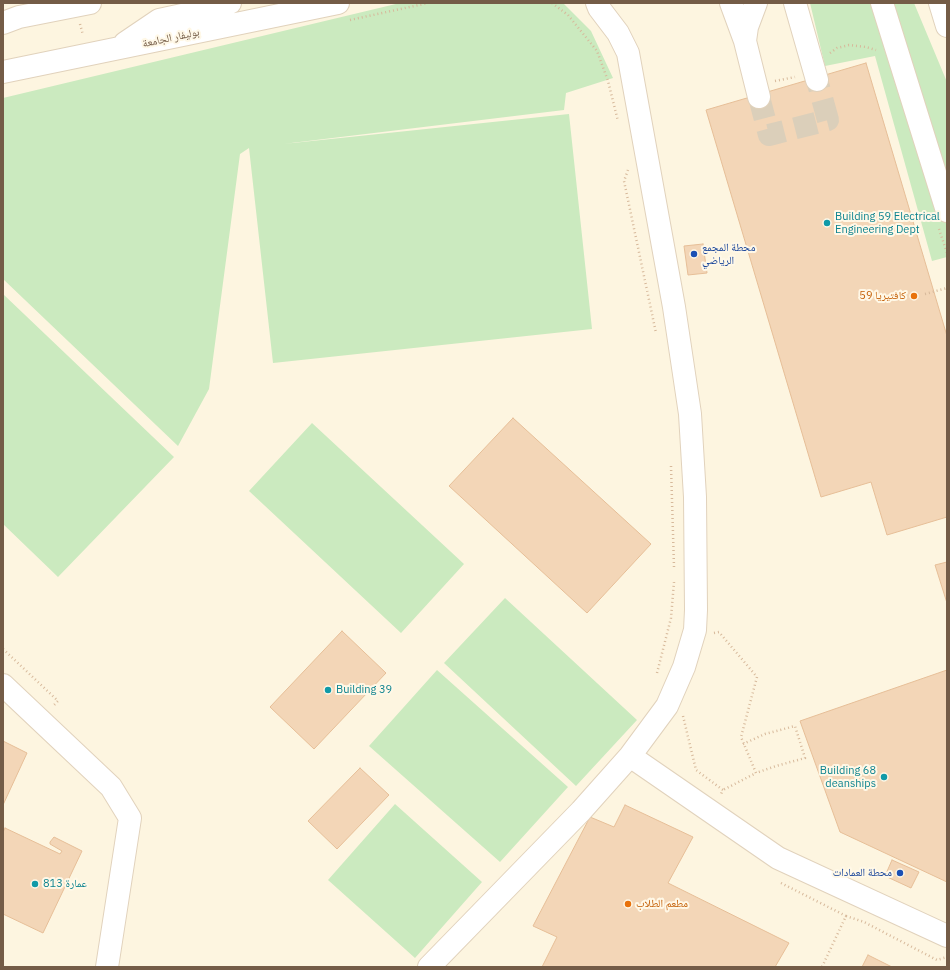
<!DOCTYPE html>
<meta charset="utf-8">
<style>
body{margin:0}
#map{position:relative;width:950px;height:970px;overflow:hidden;background:#fdf5e0;font-family:"IBM Plex Sans",sans-serif}
canvas{display:block}
.frame{position:absolute;inset:0;border:4px solid #745c47;pointer-events:none}
</style>
<div id="map">
<canvas width="950" height="970"></canvas>
<div class="frame"></div>
</div>
<script>
const c = document.querySelector('canvas').getContext('2d');
c.lineJoin = 'round';
function fillPath(path, color) { c.fillStyle = color; c.fill(path, 'evenodd'); }
const toPath = rows => new Path2D(rows.map(r => 'M' + r).join(''));
function trace(path, color, width, dash) { c.strokeStyle = color; c.lineWidth = width; c.lineCap = dash ? 'butt' : 'round'; c.setLineDash(dash || []); c.stroke(path); }
function label(font, color, halo, rows, align = 'center') {
  c.font = font + ' "IBM Plex Sans","Noto Naskh Arabic",sans-serif'; c.lineWidth = 4; c.setLineDash([]); c.textBaseline = 'middle'; c.strokeStyle = halo; c.fillStyle = color; for (const [text, x, y, turn = 0] of rows) {
    c.save(); c.translate(x, y); c.rotate((+turn || 0) * Math.PI / 180); c.textAlign = isNaN(turn) ? turn : align; if (halo) c.strokeText(text, 0, 0); c.fillText(text, 0, 0); c.restore();
  }
}
fillPath(toPath([
 [400,3,563,3,591,31,613,78,566,93,564,110,283,144,569,114,592,329,273,363,249,148,240,154,209,389,178,446,3,279,3,98],
 [810,3,914,3,947,82,947,257,932,261,875,56,825,66],
 [3,294,174,457,58,577,3,524],
 [312,423,464,564,401,633,249,491],
 [505,598,637,720,576,786,444,663],
 [437,670,568,787,500,862,369,746],
 [395,804,482,882,415,958,328,880]
]), '#cbeabf');
const building = toPath([
 [866,63,947,336,947,517,887,535,871,482,821,497,706,110,866,63],
 [703,244,707,273,688,275,684,246,703,244],
 [513,418,651,544,587,613,449,486,513,418],
 [947,562,947,603,935,565,947,562],
 [342,631,386,673,314,749,270,707,342,631],
 [947,670,947,882,840,832,800,721,947,670],
 [3,741,27,753,3,805,3,741],
 [360,768,389,795,337,849,308,821,360,768],
 [625,805,693,837,668,883,789,943,775,967,542,967,557,937,533,926,590,817,614,827,625,805],
 [5,828,60,854,62,851,50,844,50,842,54,837,82,851,43,933,3,914,3,832,5,828],
 [892,860,919,872,911,888,885,876,892,860],
 [868,955,892,967,862,967,868,955]
]);
fillPath(building, '#f3d6b7');
trace(building, '#e6be97', 1);
trace(toPath([
 [759,97,769,135,828,120,817,80]
]), '#dbcfba', 22, [22, 11]);
const minor = toPath([
 [731,3,745,41,759,97],
 [795,3,817,80],
 [882,3,947,211],
 [940,3,947,26],
 [3,23,19,17,90,3],
 [745,41,747,27,756,3],
 [125,43,159,20,219,7,230,3],
 [3,72,338,3],
 [3,685,111,787,130,818,107,967],
 [630,756,778,858,947,936],
 [429,967,581,811,630,756,667,706,684,667,695,630,696,610,695,497,690,414,674,307,628,53,618,33,599,8,597,3]
]);
trace(minor, '#e1d2bc', 24);
trace(toPath([
 [552,3,568,15,597,51,608,81,618,121],
 [350,20,428,3],
 [80,24,83,35],
 [830,53,837,48,849,45,866,47,876,50],
 [775,81,795,77],
 [628,170,624,181,656,333],
 [939,229,947,253],
 [925,294,947,288],
 [671,466,674,567],
 [714,633,719,632,757,677,741,737,756,773,723,790],
 [3,649,58,701,53,706],
 [657,673,671,618,674,582],
 [683,716,696,770,723,790,721,794],
 [743,744,765,734,795,726,805,758,776,766,756,773],
 [781,883,846,916,822,967],
 [846,916,864,922,937,960,947,957]
]), '#d7b99b', 2.5, [1, 3]);
trace(minor, '#fff', 22);
for (const [x, y, r, color] of [
 [827,223,4,"#0f9aa8"],
 [694,254,4,"#1a4fb4"],
 [914,296,4,"#e8710a"],
 [328,690,4,"#0f9aa8"],
 [884,777,4,"#0f9aa8"],
 [900,873,4,"#1a4fb4"],
 [35,884,4,"#0f9aa8"],
 [628,904,4,"#e8710a"]
]) { const dot = new Path2D(); dot.arc(x, y, r, 0, 2 * Math.PI); c.fillStyle = color; c.fill(dot); trace(dot, '#fff8e7', 1.5); }
label('11px', '#745c47', '#fff8e7', [
 ["بوليفار الجامعة",171,38,-12]
]);
label('11px', '#0d838f', '#fff8e7', [
 ["Building 59 Electrical",835,217],
 ["Engineering Dept",835,230],
 ["Building 39",336,690],
 ["Building 68",876,771,"right"],
 ["deanships",876,784,"right"],
 ["عمارة 813",43,884]
], 'left');
label('11px', '#164399', '#fff8e7', [
 ["محطة المجمع",702,248],
 ["الرياضي",702,261],
 ["محطة العمادات",892,873,"right"]
], 'left');
label('11px', '#c56008', '#fff8e7', [
 ["كافتيريا 59",906,296],
 ["مطعم الطلاب",636,904,"left"]
], 'right');
</script>
